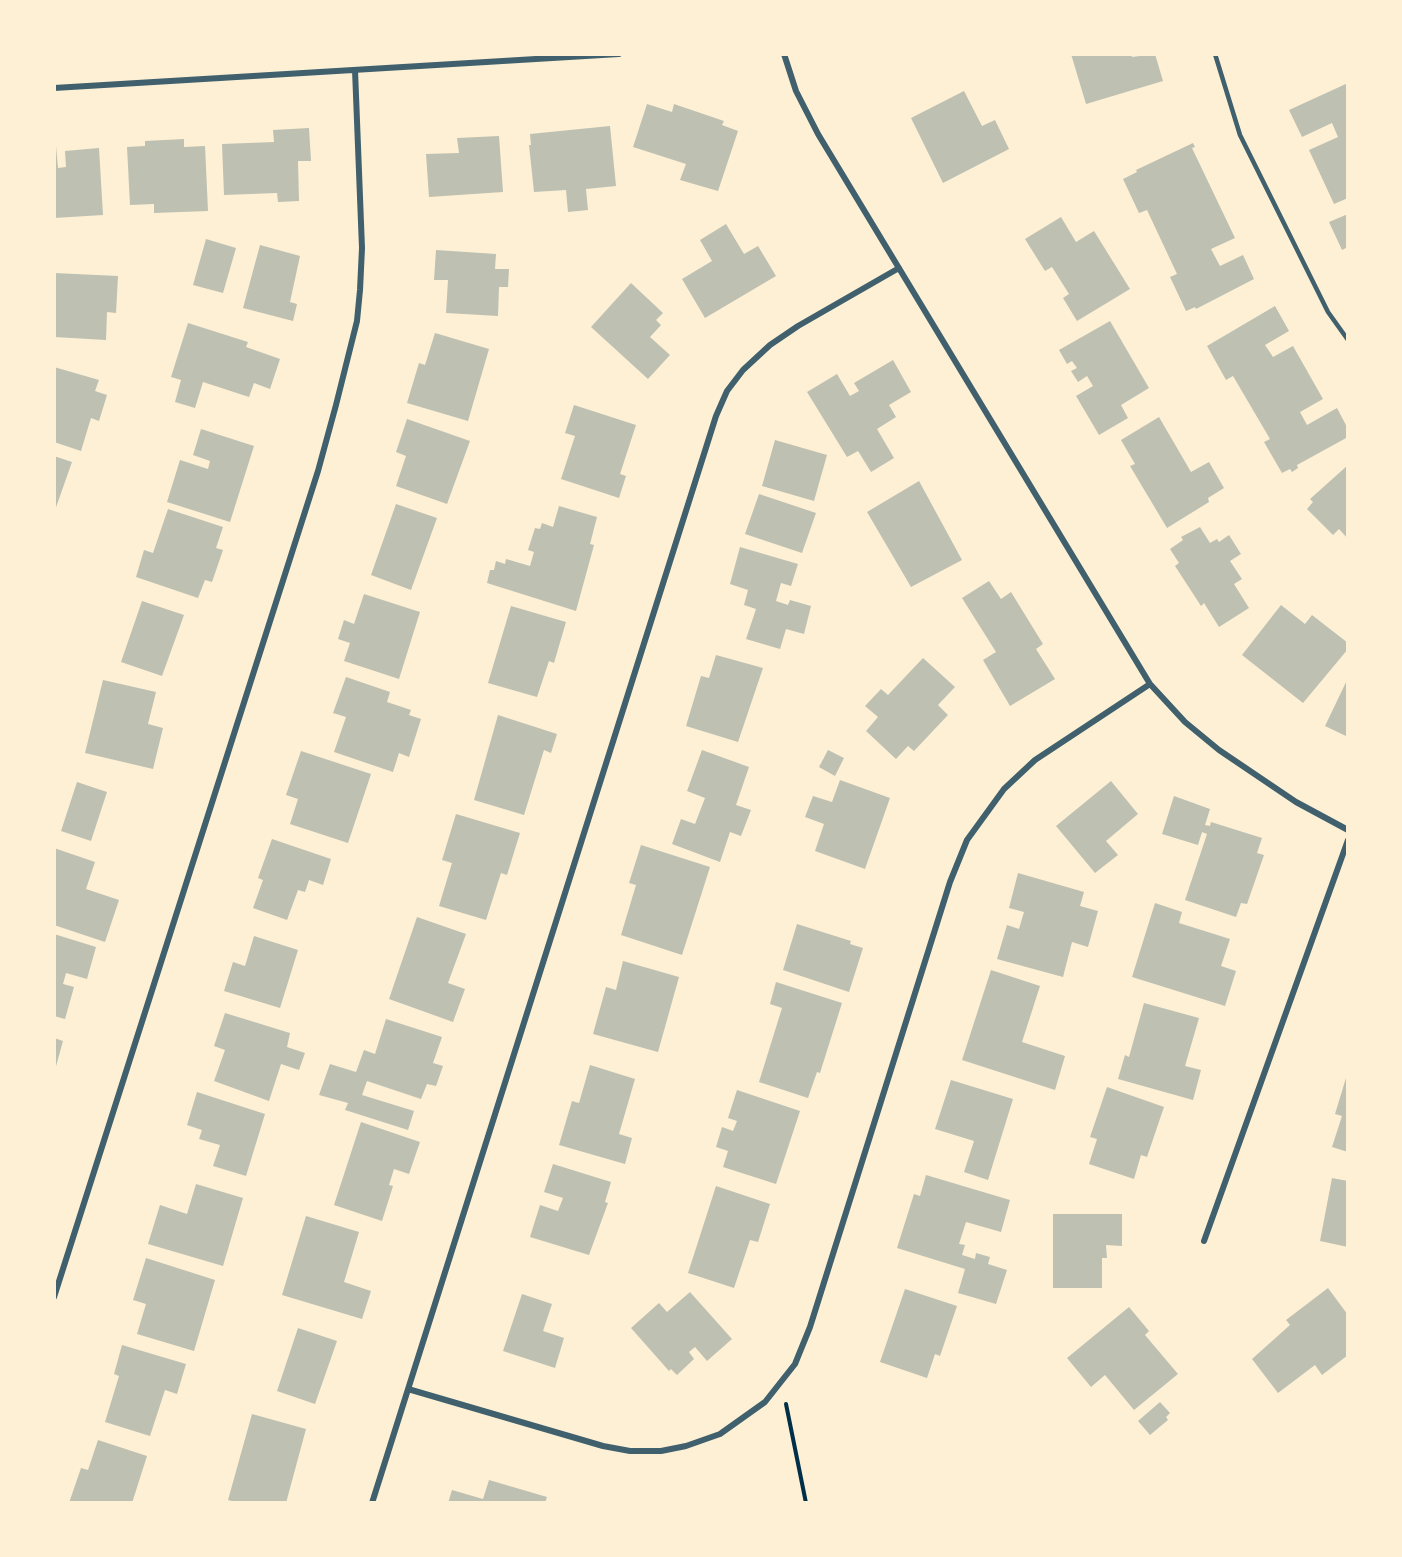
<!DOCTYPE html>
<style>
body{margin:0}
#map{position:relative;width:1402px;height:1557px;overflow:hidden;background:#fdf0d5;font-family:Roboto,sans-serif}
canvas{display:block}
.frame{position:absolute;inset:0;border:56px solid #fdf0d5;pointer-events:none}
</style>
<div id="map">
<canvas width="1402" height="1557"></canvas>
<div class="frame"></div>
</div>
<script>
const c = document.querySelector('canvas').getContext('2d');
c.lineJoin = 'round';
function fillPath(path, color) { c.fillStyle = color; c.fill(path, 'evenodd'); }
const toPath = rows => new Path2D(rows.map(r => 'M' + r).join(''));
function trace(path, color, width, dash) { c.strokeStyle = color; c.lineWidth = width; c.lineCap = dash ? 'butt' : 'round'; c.setLineDash(dash || []); c.stroke(path); }
fillPath(toPath([
 [1071,54,1131,54,1132,57,1155,54,1163,81,1086,104],
 [1348,83,1348,198,1334,204,1309,150,1338,137,1332,123,1302,137,1289,110],
 [964,91,982,126,995,120,1009,149,943,183,911,118],
 [647,104,672,112,674,104,724,121,722,125,738,131,718,191,680,180,686,164,633,147],
 [610,126,616,186,586,189,588,210,568,212,566,190,534,192,529,145,531,145,530,134],
 [309,128,311,161,298,161,299,201,278,202,277,193,224,195,222,144,274,142,273,130],
 [499,136,503,192,429,197,426,154,459,153,457,138],
 [184,139,184,147,205,146,208,211,154,213,154,204,130,205,127,147,145,146,145,141],
 [1193,143,1195,147,1192,148,1235,238,1211,249,1220,266,1243,255,1254,279,1196,309,1195,307,1186,311,1170,277,1177,274,1147,210,1139,213,1123,179,1137,172,1136,170],
 [56,146,58,168,66,167,65,151,99,148,103,215,54,218,54,147],
 [1348,214,1348,247,1342,250,1329,222],
 [1061,217,1076,242,1094,231,1130,289,1077,321,1063,298,1069,294,1052,267,1045,271,1025,239],
 [726,224,744,254,758,246,776,276,705,318,682,279,712,261,700,240],
 [206,239,236,248,223,293,193,285],
 [260,245,300,256,290,302,297,304,293,321,243,308],
 [436,250,496,254,495,269,509,269,508,287,499,287,498,316,446,313,448,280,434,280],
 [54,273,118,276,116,313,107,312,106,340,54,337],
 [631,283,663,313,656,320,661,325,650,337,670,355,648,379,591,327],
 [1275,306,1289,331,1265,345,1273,357,1293,346,1323,399,1300,412,1307,425,1337,408,1348,429,1348,437,1297,465,1298,468,1292,472,1290,469,1282,473,1264,442,1270,439,1233,376,1226,380,1207,346],
 [1110,321,1149,388,1121,405,1128,418,1099,435,1076,396,1093,386,1087,376,1078,382,1071,371,1077,368,1072,361,1067,364,1059,350],
 [188,323,248,342,246,347,280,359,270,389,254,383,249,397,203,382,195,408,175,402,181,380,171,377],
 [435,333,489,349,468,421,407,403,419,363,425,365],
 [893,360,911,392,889,405,896,417,877,429,894,458,871,472,858,451,847,457,807,392,837,374,850,396,859,391,854,383],
 [54,367,99,380,95,391,107,395,99,421,91,418,81,451,54,442],
 [574,405,636,425,620,474,626,476,619,498,561,479,575,436,565,433],
 [1159,417,1191,472,1209,462,1224,488,1208,498,1209,502,1167,528,1130,466,1135,464,1121,440],
 [407,419,470,441,447,504,396,486,406,456,396,452],
 [201,429,254,446,230,522,167,502,180,460,208,469,210,461,193,455],
 [775,440,827,455,814,501,762,486],
 [54,456,72,462,54,513],
 [1348,465,1348,539,1339,529,1333,535,1307,509,1313,502,1310,499],
 [919,481,962,560,911,587,867,512],
 [759,494,816,513,802,553,745,534],
 [396,504,437,518,411,590,371,575],
 [559,506,597,517,590,544,594,545,576,611,487,583,490,570,494,570,496,561,505,564,506,559,530,566,534,552,528,550,535,528,540,529,542,523,553,527],
 [168,509,223,527,216,548,223,550,212,582,205,580,198,598,136,577,144,550,153,553],
 [1200,527,1210,543,1217,539,1219,542,1229,535,1241,554,1230,561,1242,579,1234,584,1249,608,1219,627,1204,603,1201,606,1175,566,1179,563,1170,549,1183,540,1181,537],
 [740,547,798,564,791,586,781,583,776,601,788,605,790,600,811,606,804,634,786,629,780,649,746,639,756,609,744,605,748,590,730,584],
 [989,581,1001,599,1011,592,1043,644,1036,649,1055,679,1010,706,983,660,996,652,962,598],
 [364,594,420,612,399,679,344,661,350,643,338,639,344,620,354,624],
 [142,601,184,615,162,676,121,662],
 [1281,605,1305,624,1312,615,1348,643,1348,649,1303,703,1242,655],
 [511,606,566,622,554,663,549,661,537,697,488,683],
 [716,655,763,668,738,742,686,726,701,676,709,678],
 [923,658,955,687,938,705,948,715,914,751,908,746,896,759,866,731,878,717,865,706,881,689,888,695],
 [346,677,390,692,387,702,411,710,409,715,421,719,409,757,399,753,393,772,334,752,346,717,333,713],
 [1348,678,1348,737,1325,726],
 [103,680,156,692,148,724,163,728,153,769,85,753],
 [498,715,557,734,551,753,544,750,524,815,474,800],
 [702,750,749,767,736,805,751,810,741,836,730,832,720,862,672,844,681,819,695,824,705,798,687,791],
 [828,750,844,758,835,776,819,767],
 [301,751,371,774,348,843,290,824,298,799,286,795],
 [840,780,890,798,865,869,815,851,824,824,805,817,813,796,832,802],
 [1111,781,1138,814,1106,841,1118,855,1095,873,1056,826],
 [77,782,107,792,91,841,61,831],
 [1174,796,1210,809,1205,825,1210,826,1211,822,1262,838,1257,853,1264,855,1247,904,1241,903,1236,917,1185,900,1207,834,1202,832,1198,845,1162,834],
 [456,814,520,833,507,875,501,873,486,920,439,906,452,863,442,860],
 [272,839,331,859,323,885,309,880,305,892,298,890,287,920,253,908,263,880,258,878],
 [641,845,710,867,682,955,621,935,636,885,629,883],
 [54,848,95,862,86,889,119,900,105,942,54,925],
 [1018,873,1084,892,1080,906,1098,911,1088,947,1072,942,1063,977,997,959,1007,925,1019,929,1024,912,1009,908],
 [1155,903,1182,912,1179,923,1230,939,1221,966,1236,971,1225,1006,1132,977],
 [417,917,466,934,448,983,465,989,453,1022,389,999],
 [797,924,851,941,850,944,863,948,849,992,783,970],
 [54,934,96,947,87,979,66,973,63,984,74,987,65,1019,54,1016],
 [254,936,298,950,280,1008,224,991,233,962,245,966],
 [623,961,679,977,658,1052,593,1034,606,987,616,990],
 [991,970,1040,986,1022,1042,1065,1056,1055,1090,962,1060],
 [776,982,842,1003,820,1073,817,1072,808,1098,759,1082,782,1008,770,1004],
 [1144,1003,1199,1018,1185,1066,1201,1070,1193,1100,1118,1079,1125,1055,1129,1057],
 [225,1013,290,1033,287,1047,305,1053,299,1070,281,1064,269,1101,214,1081,225,1050,214,1046],
 [386,1019,442,1037,433,1063,443,1066,436,1086,427,1084,421,1099,367,1081,362,1095,414,1111,408,1130,345,1110,348,1103,319,1095,330,1064,356,1072,364,1050,375,1054],
 [54,1038,63,1041,55,1070,54,1070],
 [590,1065,635,1079,619,1134,632,1138,625,1164,559,1145,572,1101,579,1103],
 [1346,1078,1348,1078,1348,1152,1332,1147,1342,1116,1335,1114],
 [951,1080,1013,1099,988,1180,964,1172,974,1141,935,1129],
 [1107,1087,1164,1107,1147,1157,1141,1155,1134,1179,1089,1164,1097,1139,1090,1137],
 [737,1090,800,1111,776,1184,723,1167,728,1151,716,1147,722,1127,733,1131,737,1121,728,1118],
 [197,1092,265,1114,246,1176,213,1166,220,1145,199,1139,202,1130,187,1125],
 [361,1122,420,1142,409,1174,394,1169,389,1185,393,1186,382,1221,334,1205],
 [553,1164,611,1182,605,1202,608,1203,589,1255,530,1237,540,1205,558,1211,563,1198,544,1192],
 [926,1175,1010,1200,1001,1232,966,1222,959,1244,965,1245,962,1255,975,1259,976,1253,990,1257,988,1264,1007,1270,996,1304,958,1293,965,1269,897,1248,914,1194,920,1196],
 [1332,1178,1348,1181,1348,1247,1320,1241],
 [196,1184,243,1198,223,1266,148,1244,160,1205,187,1214],
 [716,1186,770,1204,758,1242,750,1240,734,1288,688,1273],
 [1053,1214,1122,1214,1122,1246,1106,1245,1107,1258,1102,1258,1102,1288,1053,1288],
 [306,1216,359,1232,344,1282,371,1291,362,1319,282,1295],
 [146,1258,215,1280,194,1351,137,1334,146,1304,133,1300],
 [1328,1288,1348,1315,1348,1355,1322,1375,1315,1365,1278,1393,1252,1359,1290,1325,1286,1320],
 [905,1289,957,1306,940,1356,935,1354,927,1378,880,1362],
 [690,1292,732,1339,707,1361,695,1347,689,1352,694,1359,677,1375,671,1369,669,1371,631,1328,659,1303,667,1312],
 [522,1294,552,1304,543,1331,564,1338,555,1368,503,1351],
 [1129,1307,1149,1331,1145,1335,1178,1374,1134,1410,1105,1375,1091,1387,1067,1358],
 [298,1328,337,1341,315,1404,277,1391],
 [122,1345,186,1364,177,1394,165,1390,150,1436,105,1422,119,1376,114,1374],
 [1160,1402,1170,1413,1166,1417,1168,1420,1150,1435,1138,1421],
 [252,1414,306,1429,286,1503,239,1503,228,1500],
 [98,1440,147,1456,132,1503,69,1503,81,1468,88,1470],
 [489,1480,547,1497,545,1503,448,1503,452,1490,483,1499]
]), '#bec0b2');
trace(toPath([
 [786,1404,806,1503]
]), '#003049', 4);
trace(toPath([
 [1215,54,1240,135,1328,312,1348,340]
]), '#3f606c', 4.5);
trace(toPath([
 [784,54,796,91,818,134,1150,684,1185,722,1219,750,1296,802,1348,830],
 [54,88,619,54],
 [1204,1241,1348,840],
 [54,1297,318,471,336,405,357,321,360,290,362,248,355,70],
 [408,1389,603,1446,630,1451,661,1451,686,1446,720,1434,765,1402,795,1364,810,1327,950,882,967,840,1004,789,1035,760,1150,684],
 [372,1503,716,416,727,391,743,370,770,345,798,326,899,268]
]), '#3f606c', 6);
</script>
